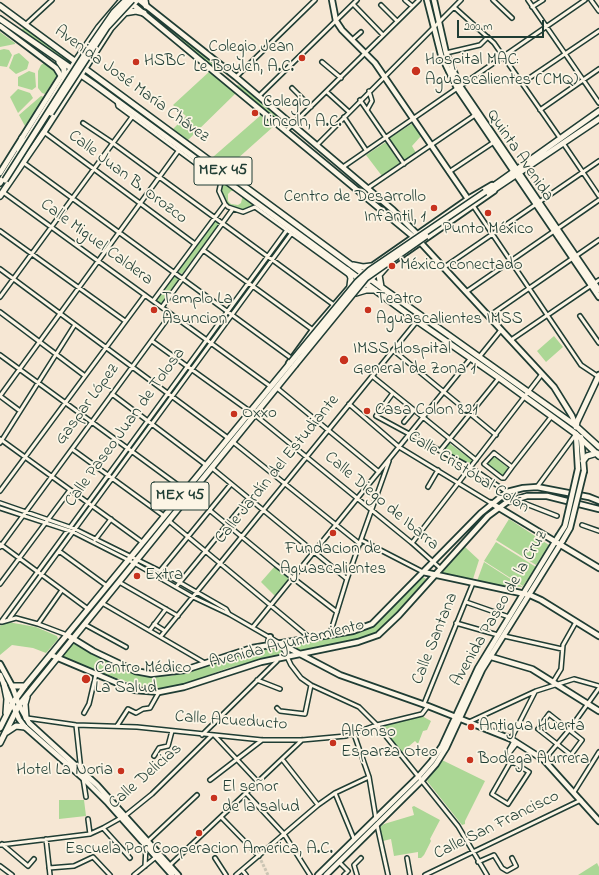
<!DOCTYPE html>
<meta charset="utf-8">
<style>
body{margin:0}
#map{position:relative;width:599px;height:875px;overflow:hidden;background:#f6e7d4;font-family:"Indie Flower",sans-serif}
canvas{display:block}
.scale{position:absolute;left:457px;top:20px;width:87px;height:18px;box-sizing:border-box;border:2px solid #1f3d34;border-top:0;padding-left:5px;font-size:12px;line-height:14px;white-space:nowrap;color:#1f3d34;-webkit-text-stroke:3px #fcf5e5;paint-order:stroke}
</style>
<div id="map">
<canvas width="599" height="875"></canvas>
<div class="scale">200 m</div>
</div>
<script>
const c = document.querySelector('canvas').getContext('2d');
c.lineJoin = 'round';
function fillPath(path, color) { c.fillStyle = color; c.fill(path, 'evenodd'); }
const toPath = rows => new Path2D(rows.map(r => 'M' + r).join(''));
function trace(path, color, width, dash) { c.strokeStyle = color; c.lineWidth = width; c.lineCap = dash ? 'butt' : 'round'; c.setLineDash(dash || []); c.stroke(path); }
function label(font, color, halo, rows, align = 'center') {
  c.font = font + ' "Indie Flower",sans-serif'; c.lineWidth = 3.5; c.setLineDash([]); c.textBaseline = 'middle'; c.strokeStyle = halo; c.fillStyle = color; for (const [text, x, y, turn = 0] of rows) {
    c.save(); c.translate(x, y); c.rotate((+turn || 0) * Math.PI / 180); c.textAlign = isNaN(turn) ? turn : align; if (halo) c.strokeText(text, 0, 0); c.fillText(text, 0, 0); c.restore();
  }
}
fillPath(toPath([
 [136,3,181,36,232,76,229,76,208,63,136,6],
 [26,27,71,60,69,63,55,53,39,46,18,31],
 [0,32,15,43,15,44,0,47],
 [4,49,9,50,12,55,7,67,0,66,0,50],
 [19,53,29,62,27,69,16,74,9,68,14,55],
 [44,63,55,72,57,75,45,94,42,93,38,88,38,71,41,65],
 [29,71,35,73,36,87,32,90,18,86,18,77],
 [210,71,236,93,188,140,173,129,186,116,173,105],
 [238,85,254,94,290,126,287,129,282,126,236,86],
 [18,89,30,93,33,98,18,113,10,97],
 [41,96,44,97,25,126,19,115],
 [261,115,274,126,227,168,213,157],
 [413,123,421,136,412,146,416,153,404,161,388,139],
 [386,142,400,164,382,176,366,155],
 [223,182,236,191,231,191,228,194,228,201,231,204,238,205,241,203,243,195,255,204,251,208,243,210,230,207,226,203,220,191],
 [215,220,219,224,182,274,177,271],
 [174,276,179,280,162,305,155,301],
 [554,336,563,347,546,362,537,351],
 [449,443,473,461,470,466,443,451],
 [494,456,508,468,502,477,486,465],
 [509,519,549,545,536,565,496,540],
 [496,542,536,567,523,586,484,561],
 [465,547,479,560,473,579,442,573],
 [484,562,523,587,501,586,477,581],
 [275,566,290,578,275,596,261,582],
 [423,577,426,579,425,581,395,616,376,634,357,641,305,651,296,649,299,644,361,631,374,626],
 [8,622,36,627,57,636,58,639,46,653,33,648,12,645,0,655,0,626],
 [72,643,133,674,145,677,172,676,244,651,256,649,281,649,282,654,228,668,184,684,160,688,136,685,61,658],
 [422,716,431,721,427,730,423,731,418,744,415,741,402,752,381,726],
 [442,760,485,781,465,821,465,824,462,825,427,781],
 [59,800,84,800,86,816,59,819],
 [414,806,440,820,430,839,431,841,424,855,421,858,418,858,418,852,394,856,391,839,383,841,380,827,384,824,414,815,412,807],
 [597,863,599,867,599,875,578,875]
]), '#abd795');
trace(toPath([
 [259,856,268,875]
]), '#cbc5b4', 3, [3, 1.5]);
const street = toPath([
 [405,0,412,6],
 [493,0,512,18],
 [528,0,599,103],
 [591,0,599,11],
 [353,4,383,35],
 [381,5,397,21],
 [454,7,494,43,560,138],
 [532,7,543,0],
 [25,25,52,0],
 [352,40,361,32],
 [446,53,480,45,488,37],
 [322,62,341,78],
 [236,77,315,0],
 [522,83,599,31],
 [292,88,311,107],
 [327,92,349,112],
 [259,96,357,0],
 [360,100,404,164],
 [117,101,118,106,221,182,219,191,225,204,228,207,243,212,255,207,349,275],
 [367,110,372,101,369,91],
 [540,110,599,69],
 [344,117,366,150],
 [83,123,110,141,334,305],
 [286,131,419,0],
 [44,132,195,244],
 [563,143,599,196],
 [317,145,461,0],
 [24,163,291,358],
 [343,167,585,0],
 [449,172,494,142],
 [368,188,475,115],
 [3,192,270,386],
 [474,207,581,365,599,377],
 [0,231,125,321],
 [203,250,313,330],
 [443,268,599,161],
 [0,269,228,438],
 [466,292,599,200],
 [0,297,132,117],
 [153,301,225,204],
 [162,307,232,210],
 [0,312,85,376],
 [489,316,599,240],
 [580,316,599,343],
 [511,340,599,280],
 [152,341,255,415,412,543,440,568],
 [393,350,496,435],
 [0,355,186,491],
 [480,356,501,330],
 [372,376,476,460],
 [277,388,379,472],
 [393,393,376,416,470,467,507,492],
 [112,394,206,465],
 [0,396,179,150],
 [0,396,20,411],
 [349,404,399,447,491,503],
 [404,422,414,410],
 [0,439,142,542],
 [233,442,360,544],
 [0,443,74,326],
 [72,449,164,516],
 [440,451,499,378],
 [512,467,494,453,484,464,502,478,504,478,512,467,551,417],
 [212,468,347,579],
 [428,487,438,470],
 [537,487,576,434],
 [0,491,145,295],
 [190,494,276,565,337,612],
 [516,500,557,516],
 [0,503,75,529,160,571,226,609,229,614],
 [0,508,73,532,134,563,193,597,229,614,281,644,291,665,301,678,311,685,359,707,377,725,458,826,487,875],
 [169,521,310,638],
 [582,525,599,531],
 [95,540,111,519],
 [361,540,423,572],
 [412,543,542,374],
 [0,544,88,609],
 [0,547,171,314],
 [59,551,107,586],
 [160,571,231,484],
 [119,582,178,616],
 [0,584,70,490],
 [176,587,249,498],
 [466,602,509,617],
 [102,603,205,663],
 [9,619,291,234],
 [1,622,287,230],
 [2,622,16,618,38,624,67,635],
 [456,623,498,635],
 [38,624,62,590],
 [84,624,126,647],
 [154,624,165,631],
 [253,627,471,358],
 [150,630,166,609],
 [330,634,347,579,389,461],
 [161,636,417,321],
 [504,636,562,649],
 [257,680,280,689],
 [553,682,561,669,563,645,576,622],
 [424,704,473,583],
 [277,708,280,711,305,714,311,685],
 [84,713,89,704,96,674],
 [549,714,582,740,571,755,538,729,549,714],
 [27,718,76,725,137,727,262,740,302,740,346,736,377,725,422,714,428,706],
 [469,722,536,691,574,679,599,686],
 [76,725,81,771],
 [117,726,128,709,136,713,143,709,150,708,159,692],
 [354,734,369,777,376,819],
 [202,735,277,661],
 [215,736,258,782],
 [511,739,535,692],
 [510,752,517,743],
 [154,756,159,748,168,746,172,731],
 [282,759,318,805],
 [544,760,569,730,599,688],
 [511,761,529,772,508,804,492,794,511,761],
 [511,761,509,750,514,741],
 [83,778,86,797],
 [210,780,262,740],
 [574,792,599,752],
 [246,793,284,834,310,875],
 [335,793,354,839],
 [221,817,259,856],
 [88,819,90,834],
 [377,825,388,875],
 [103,828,130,858],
 [46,839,50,875],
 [148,841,197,795],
 [2,844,28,866,34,859],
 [0,845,90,834,103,828,126,815,152,794,211,736],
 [215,858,226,875],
 [407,858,410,875],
 [339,862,348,871,344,875],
 [478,862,494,855,502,868,507,871,516,866,512,858],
 [170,865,302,740],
 [0,866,12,875],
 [145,866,146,846],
 [49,868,74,866,93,857,110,875],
 [242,870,246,875],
 [134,875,156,857],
 [236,875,318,805,335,793,369,777],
 [357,875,354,865,361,858],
 [425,875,581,800]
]);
const secondary = toPath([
 [139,0,236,77,393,210,417,234,419,240],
 [332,0,336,21,342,30,375,63,468,199],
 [427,0,441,55,457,88,599,297],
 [434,0,446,53,460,86,599,290],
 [130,2,421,243,554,387,572,416,576,426],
 [0,26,56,68,61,76,0,173],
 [395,260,494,191],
 [358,291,381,270],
 [289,363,313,330,362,273,468,199,492,185],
 [576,434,578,469],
 [581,437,584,471],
 [491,503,599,568],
 [423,572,530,595,541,600,599,636],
 [67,635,93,651,135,671,151,674,185,670,252,648,353,631,372,624,481,513,507,492,523,488,537,487,589,497,599,501],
 [281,644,340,675,428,706,511,739,544,760,599,821],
 [268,645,270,637],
 [51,655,134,690,159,692,184,687,261,662,358,642,378,635,399,615,488,516,507,502,527,496,547,496,599,509],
 [488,656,532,669,599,711],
 [0,664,12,686,19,705,29,723,97,785,178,875],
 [0,675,19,719,25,727,83,778,108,803,172,875],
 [318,875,419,776,432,761,442,746,478,668,558,537],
 [326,875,422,780,436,764,446,748,482,670,563,540]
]);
const primary = toPath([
 [145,0,146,6],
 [0,6,381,287,576,426,599,447],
 [124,13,136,11,144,13],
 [0,19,94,84,417,321,499,378,576,434,599,456],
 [59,62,64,69,64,79],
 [19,149,22,138],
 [0,183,75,62,99,27,122,0],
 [485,192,599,111],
 [486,195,599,119],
 [0,196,44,132,111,28,137,0],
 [353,265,363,267,371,266],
 [348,270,351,278,350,286],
 [381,287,379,275,386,267],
 [356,293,366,290,375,290],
 [576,427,577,422,599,375],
 [583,461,587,456,597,453],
 [4,684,7,699,6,713],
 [12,686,25,686],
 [26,718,25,704,27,697],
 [0,728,12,704,25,686,291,362],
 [7,732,16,726,25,727],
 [0,743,19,705,295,365]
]);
trace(street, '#1f3d34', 6);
trace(secondary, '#1f3d34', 8);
trace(primary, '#1f3d34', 8);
trace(street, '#fcf5e5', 3);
trace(secondary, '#fcf5e5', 4.5);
trace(primary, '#fcf5e5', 5);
const secondaryBridge = toPath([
 [558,537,565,526,578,469],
 [563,540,570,528,584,471]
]);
const primaryBridge = toPath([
 [51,113,107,27,132,0],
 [5,180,87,51,114,12,126,0],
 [291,362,357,282,370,270,485,192],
 [295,365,366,278,426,236]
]);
trace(secondaryBridge, '#1f3d34', 8, []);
trace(primaryBridge, '#1f3d34', 8, []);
trace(secondaryBridge, '#fcf5e5', 4.5);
trace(primaryBridge, '#fcf5e5', 5);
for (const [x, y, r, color] of [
 [302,58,4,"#c8321e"],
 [136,62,4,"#c8321e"],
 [416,71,5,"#c8321e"],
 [255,113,4,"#c8321e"],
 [434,208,4,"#c8321e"],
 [488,213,4,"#c8321e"],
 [392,266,4,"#c8321e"],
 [154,310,4,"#c8321e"],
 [368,310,4,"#c8321e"],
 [344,360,5,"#c8321e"],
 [367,411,4,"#c8321e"],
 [234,414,4,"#c8321e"],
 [333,533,4,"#c8321e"],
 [137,576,4,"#c8321e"],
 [86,679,5,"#c8321e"],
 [471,727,4,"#c8321e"],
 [333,743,4,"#c8321e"],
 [470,760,4,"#c8321e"],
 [121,771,4,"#c8321e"],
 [214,798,4,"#c8321e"],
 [199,833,4,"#c8321e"]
]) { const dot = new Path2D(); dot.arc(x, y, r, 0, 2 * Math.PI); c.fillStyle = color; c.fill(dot); trace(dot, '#fcf5e5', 1.5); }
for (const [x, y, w] of [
 [223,171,58],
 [180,496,58]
]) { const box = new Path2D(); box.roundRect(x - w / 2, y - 14, w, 28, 3); c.fillStyle = '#fcf5e5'; c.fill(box); trace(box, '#1f3d34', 1); }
label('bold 16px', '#1f3d34', null, [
 ["MEX 45",223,171],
 ["MEX 45",180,496]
]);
label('17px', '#1f3d34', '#fcf5e5', [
 ["Colegio Jean",294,48,"right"],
 ["Le Boulch, A.C.",294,68,"right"],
 ["Hospital MAC:",425,61],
 ["Aguascalientes (CMQ)",425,81],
 ["HSBC",144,62],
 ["Colegio",263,103],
 ["Lincoln, A.C.",263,123],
 ["Centro de Desarrollo",426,198,"right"],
 ["Infantil, 1",426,218,"right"],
 ["Punto México",488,230,"center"],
 ["México conectado",400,266],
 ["Templo La",162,300],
 ["Asuncion",162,320],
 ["Teatro",376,300],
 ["Aguascalientes IMSS",376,320],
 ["IMSS Hospital",353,350],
 ["General de Zona 1",353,370],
 ["Casa Colon 821",375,411],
 ["Oxxo",242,414],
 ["Fundacion de",333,550,"center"],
 ["Aguascalientes",333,570,"center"],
 ["Extra",145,576],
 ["Centro Médico",95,669],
 ["La Salud",95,689],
 ["Antigua Huerta",479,727],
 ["Alfonso",341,733],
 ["Esparza Oteo",341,753],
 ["Bodega Aurrera",478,760],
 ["Hotel La Noria",113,771,"right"],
 ["El señor",222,788],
 ["de la salud",222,808],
 ["Escuela Por Cooperacion America, A.C.",199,850,"center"]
], 'left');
label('17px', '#1f3d34', '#fcf5e5', [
 ["Avenida José María Chávez",131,85,36],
 ["Quinta Avenida",519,156,56],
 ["Calle Juan B. Orozco",127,178,37],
 ["Calle Miguel Caldera",96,243,36],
 ["Gaspar López",88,405,-54],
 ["Calle Paseo Juan de Tolosa",126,428,-54],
 ["Calle Jardín del Estudiante",278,470,-51],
 ["Calle Cristóbal Colón",468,473,32],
 ["Calle Diego de Ibarra",381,502,40],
 ["Avenida Paseo de la Cruz",500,609,-60],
 ["Calle Santana",436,639,-68],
 ["Avenida Ayuntamiento",287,645,-14],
 ["Calle Acueducto",231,722,4],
 ["Calle Delicias",146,777,-41],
 ["Calle San Francisco",497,826,-26]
]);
</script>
